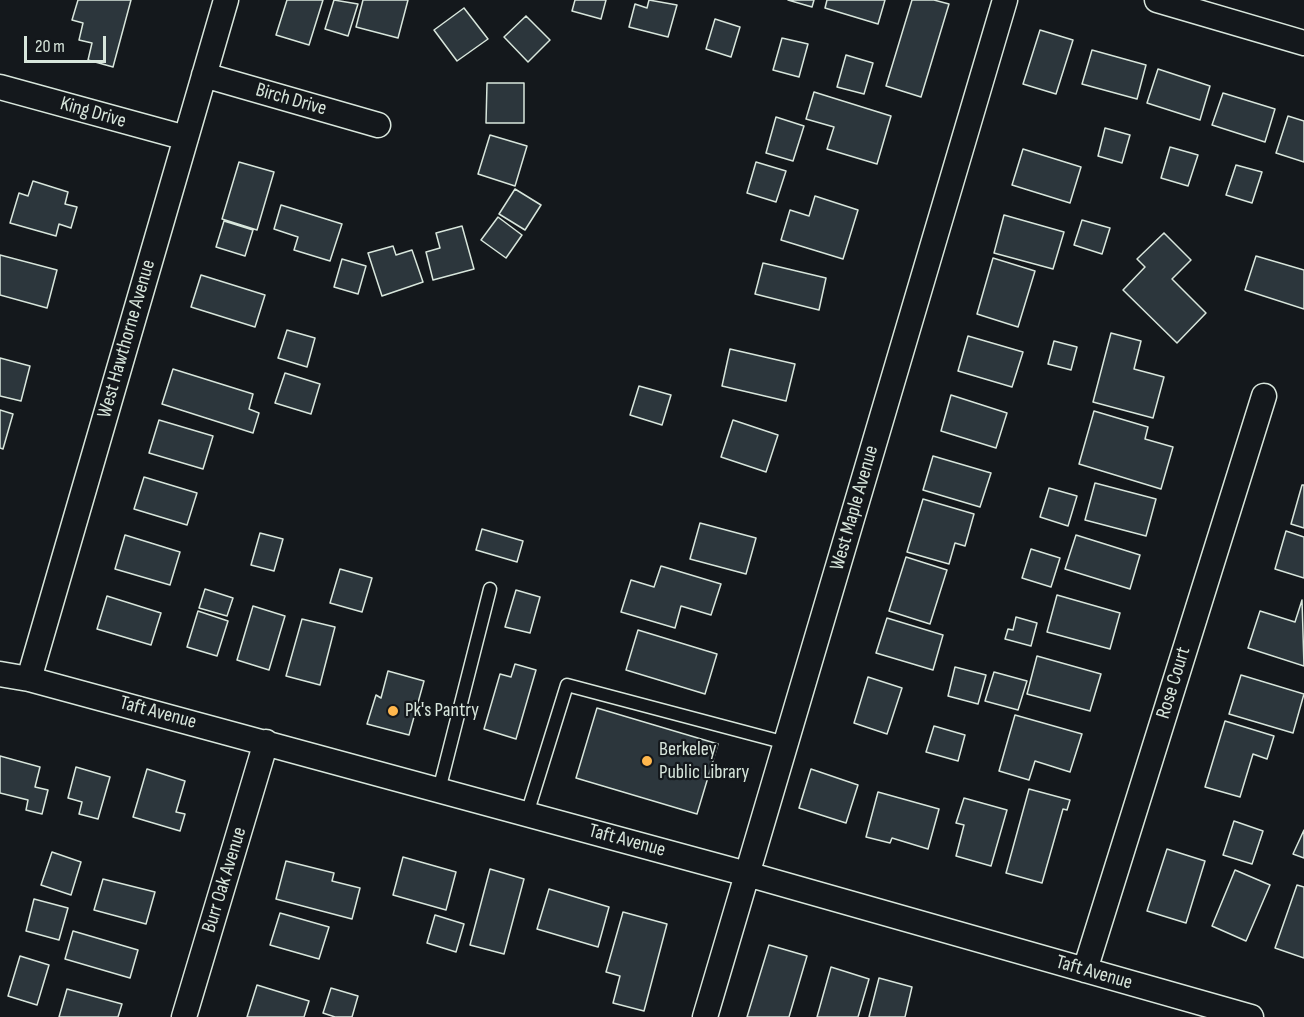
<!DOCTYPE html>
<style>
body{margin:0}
#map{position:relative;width:1304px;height:1017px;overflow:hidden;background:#14181c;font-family:"Sofia Sans Condensed",sans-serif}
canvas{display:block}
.scale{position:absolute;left:24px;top:36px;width:82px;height:27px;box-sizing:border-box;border:3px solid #d8e6dc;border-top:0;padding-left:8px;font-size:18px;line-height:21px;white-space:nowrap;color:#d8e6dc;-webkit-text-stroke:4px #14181c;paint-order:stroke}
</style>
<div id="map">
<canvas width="1304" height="1017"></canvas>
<div class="scale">20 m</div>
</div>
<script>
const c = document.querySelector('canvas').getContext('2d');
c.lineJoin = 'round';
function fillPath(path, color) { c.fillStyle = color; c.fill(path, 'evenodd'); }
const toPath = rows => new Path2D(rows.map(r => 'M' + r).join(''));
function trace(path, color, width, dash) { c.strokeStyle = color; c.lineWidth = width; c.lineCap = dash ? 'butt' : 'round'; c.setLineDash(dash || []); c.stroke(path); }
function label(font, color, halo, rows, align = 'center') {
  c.font = font + ' "Sofia Sans Condensed",sans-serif'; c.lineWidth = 4.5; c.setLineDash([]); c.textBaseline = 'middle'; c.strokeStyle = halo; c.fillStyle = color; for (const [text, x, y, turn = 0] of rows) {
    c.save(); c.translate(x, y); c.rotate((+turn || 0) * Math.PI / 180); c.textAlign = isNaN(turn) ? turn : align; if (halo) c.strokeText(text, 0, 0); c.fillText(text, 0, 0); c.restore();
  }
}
const building = toPath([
 [78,0,131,0,113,67,88,60,92,43,79,40,83,23,72,20,78,0],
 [287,0,323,0,309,45,276,35,287,0],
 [334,0,358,4,348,36,325,29,334,0],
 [363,0,408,0,398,38,356,27,363,0],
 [575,0,606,0,601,19,572,11,575,0],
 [649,0,677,5,668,37,629,27,635,4,647,8,649,0],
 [788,0,814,0,812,7,788,0],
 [827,0,885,0,878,24,825,8,827,0],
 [912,0,934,0,949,4,921,97,886,86,912,0],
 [464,8,488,39,457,61,434,30,464,8],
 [526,16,550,40,528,62,504,37,526,16],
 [715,19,740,27,731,57,706,49,715,19],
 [1040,30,1073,40,1056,94,1023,84,1040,30],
 [782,38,808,44,799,77,773,70,782,38],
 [1092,50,1146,65,1137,99,1082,84,1092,50],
 [846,55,873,63,864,94,837,87,846,55],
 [1158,69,1210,86,1200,120,1147,103,1158,69],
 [487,83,524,83,524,123,486,123,487,83],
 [814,92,891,116,877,164,827,149,834,127,806,119,814,92],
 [1223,93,1275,109,1265,142,1212,125,1223,93],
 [1288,116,1304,121,1304,162,1276,153,1288,116],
 [776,117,804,126,793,161,766,153,776,117],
 [1105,128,1130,135,1122,163,1098,156,1105,128],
 [490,135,527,146,515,186,478,174,490,135],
 [1170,147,1198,155,1188,186,1161,178,1170,147],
 [1023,149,1081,167,1070,203,1012,185,1023,149],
 [239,162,274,172,257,230,222,219,239,162],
 [756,162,786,171,776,202,747,193,756,162],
 [1236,165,1262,172,1252,203,1226,195,1236,165],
 [33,181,68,192,65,204,77,207,71,228,59,224,56,236,10,223,19,193,28,196,33,181],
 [515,189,541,205,525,230,499,214,515,189],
 [815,196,858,210,843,259,781,240,790,210,809,216,815,196],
 [281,205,342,224,330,261,294,250,298,237,274,229,281,205],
 [1004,215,1064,232,1053,269,994,253,1004,215],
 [498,217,522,235,506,258,481,240,498,217],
 [1082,220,1110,228,1102,254,1074,245,1082,220],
 [224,221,253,230,245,256,216,247,224,221],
 [462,226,474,269,433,280,426,252,440,248,436,233,462,226],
 [1164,233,1191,260,1172,279,1206,313,1177,343,1123,290,1145,267,1137,259,1164,233],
 [393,246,396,255,412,250,423,282,382,296,368,253,393,246],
 [0,255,57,270,47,308,0,295,0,255],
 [1256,256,1304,270,1304,309,1245,290,1256,256],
 [993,258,1035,271,1018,327,977,314,993,258],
 [342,259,366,266,358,294,334,287,342,259],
 [763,263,826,278,819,310,755,294,763,263],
 [201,275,265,295,255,327,191,307,201,275],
 [287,330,315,338,307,367,278,358,287,330],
 [1111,333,1141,341,1134,369,1164,377,1153,418,1093,402,1111,333],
 [968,336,1023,352,1012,387,958,371,968,336],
 [1054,341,1077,347,1071,370,1048,364,1054,341],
 [730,349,795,364,786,401,722,386,730,349],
 [0,358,30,366,21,401,0,396,0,358],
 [173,369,253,394,249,409,259,413,253,433,162,404,173,369],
 [285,373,320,384,311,414,275,403,285,373],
 [639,386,671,395,662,425,630,415,639,386],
 [951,395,1007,413,996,448,941,431,951,395],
 [0,410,13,414,3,449,0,448,0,410],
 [1094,411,1148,427,1145,439,1173,447,1161,489,1079,464,1094,411],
 [159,420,213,436,203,469,149,453,159,420],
 [733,420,778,435,766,472,721,457,733,420],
 [933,456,991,473,980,507,923,490,933,456],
 [144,477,197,493,187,525,134,509,144,477],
 [1095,483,1156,499,1146,536,1085,520,1095,483],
 [1302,485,1304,485,1304,528,1291,524,1302,485],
 [1049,488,1077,496,1068,526,1040,517,1049,488],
 [923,499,974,514,965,546,955,543,949,564,907,552,923,499],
 [700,523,756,538,746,574,690,559,700,523],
 [482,529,523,541,517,562,476,550,482,529],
 [1286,531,1304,537,1304,578,1275,569,1286,531],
 [260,533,283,539,274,571,251,565,260,533],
 [125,535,180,552,170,585,115,569,125,535],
 [1076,535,1140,555,1130,589,1065,569,1076,535],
 [1031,549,1060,558,1051,587,1022,578,1031,549],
 [906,557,947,570,930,624,889,611,906,557],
 [661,566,721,584,711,615,681,606,675,628,621,612,631,580,654,587,661,566],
 [340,569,372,578,362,612,330,603,340,569],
 [205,589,233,598,227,616,199,608,205,589],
 [516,590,540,597,530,633,505,627,516,590],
 [1057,595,1120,613,1110,649,1047,632,1057,595],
 [107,596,161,613,151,645,97,629,107,596],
 [1302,600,1304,666,1248,648,1260,611,1295,622,1302,600],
 [253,606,285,616,269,670,237,660,253,606],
 [198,611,228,621,217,656,187,647,198,611],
 [1016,617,1037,623,1031,646,1005,639,1008,629,1013,630,1016,617],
 [887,618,943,635,933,670,876,653,887,618],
 [302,619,335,627,320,685,286,676,302,619],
 [638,630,717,654,705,694,626,670,638,630],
 [1037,656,1101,674,1090,711,1027,694,1037,656],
 [515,664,536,670,516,739,484,729,500,674,511,677,515,664],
 [955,667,986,675,978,704,948,696,955,667],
 [388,671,424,681,409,735,367,724,376,695,381,698,388,671],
 [994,672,1027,681,1018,710,985,701,994,672],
 [1241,675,1304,694,1293,733,1229,714,1241,675],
 [868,677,902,688,887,734,854,723,868,677],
 [597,708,718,744,697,814,576,778,597,708],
 [1015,715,1082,734,1070,772,1035,761,1029,780,999,771,1015,715],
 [1225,721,1274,736,1267,759,1253,754,1240,797,1205,787,1225,721],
 [934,726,965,735,958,761,926,752,934,726],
 [0,756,40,767,35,787,48,790,42,814,26,810,28,800,0,793,0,756],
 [76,767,110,777,98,819,79,814,82,802,68,798,76,767],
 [147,769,185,781,176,812,185,814,180,831,133,817,147,769],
 [811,769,858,785,846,823,799,808,811,769],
 [1029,789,1070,800,1067,810,1063,809,1042,883,1006,873,1029,789],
 [878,792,939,809,928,849,892,838,890,843,866,837,878,792],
 [964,798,1007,810,991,866,956,856,964,825,956,823,964,798],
 [1234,821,1263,831,1252,864,1223,855,1234,821],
 [1304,830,1304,858,1293,854,1304,830],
 [1167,849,1205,861,1186,923,1147,911,1167,849],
 [52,852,81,862,71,895,41,885,52,852],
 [403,857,456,872,446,910,393,895,403,857],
 [286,861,334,873,332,881,360,888,352,919,276,899,286,861],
 [490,869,524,879,504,954,470,945,490,869],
 [1235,870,1270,885,1246,941,1212,926,1235,870],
 [103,879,155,892,146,924,94,910,103,879],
 [1297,885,1304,887,1304,958,1275,948,1297,885],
 [549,889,609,907,598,947,537,929,549,889],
 [34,899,68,908,59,940,26,931,34,899],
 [623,912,667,924,644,1011,613,1003,620,976,606,972,623,912],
 [280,913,329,927,319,959,270,945,280,913],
 [435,915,464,924,456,952,427,943,435,915],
 [73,931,138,950,130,978,65,959,73,931],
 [769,945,807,956,789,1017,747,1017,769,945],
 [20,956,49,965,37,1005,8,996,20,956],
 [831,967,869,979,858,1017,817,1017,831,967],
 [879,978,912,987,905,1017,869,1017,879,978],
 [257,985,309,1001,304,1017,247,1017,257,985],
 [331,988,358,996,352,1017,335,1017,323,1013,331,988],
 [67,989,122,1004,118,1017,59,1017,67,989]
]);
fillPath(building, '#2c363c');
trace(building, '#d8e6dc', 1.5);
const lane = toPath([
 [439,790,490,589],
 [527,814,567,685,786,743]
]);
const street = toPath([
 [1157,0,1304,43],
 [204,75,378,125],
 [0,87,186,138],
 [0,674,29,679,747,874,1251,1017],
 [29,679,226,0],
 [1085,970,1264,396],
 [184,1017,266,742],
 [705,1017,1005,0]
]);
trace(lane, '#d8e6dc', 15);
trace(street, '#d8e6dc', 27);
trace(lane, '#14181c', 12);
trace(street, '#14181c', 24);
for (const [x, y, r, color] of [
 [393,711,6,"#ffb74d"],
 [647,761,6,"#ffb74d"]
]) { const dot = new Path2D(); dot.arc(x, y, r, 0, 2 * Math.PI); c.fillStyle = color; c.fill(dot); trace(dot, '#14181c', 2); }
label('20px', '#d8e6dc', '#14181c', [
 ["Birch Drive",291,100,16],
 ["King Drive",93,113,16],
 ["West Hawthorne Avenue",127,339,-74],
 ["West Maple Avenue",855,508,-74],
 ["Rose Court",1174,683,-73],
 ["Taft Avenue",158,713,15],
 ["Taft Avenue",627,841,15],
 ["Burr Oak Avenue",225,880,-73],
 ["Taft Avenue",1094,973,16]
]);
label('20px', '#d8e6dc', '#14181c', [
 ["Pk's Pantry",405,711],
 ["Berkeley",659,750],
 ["Public Library",659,773]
], 'left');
</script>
